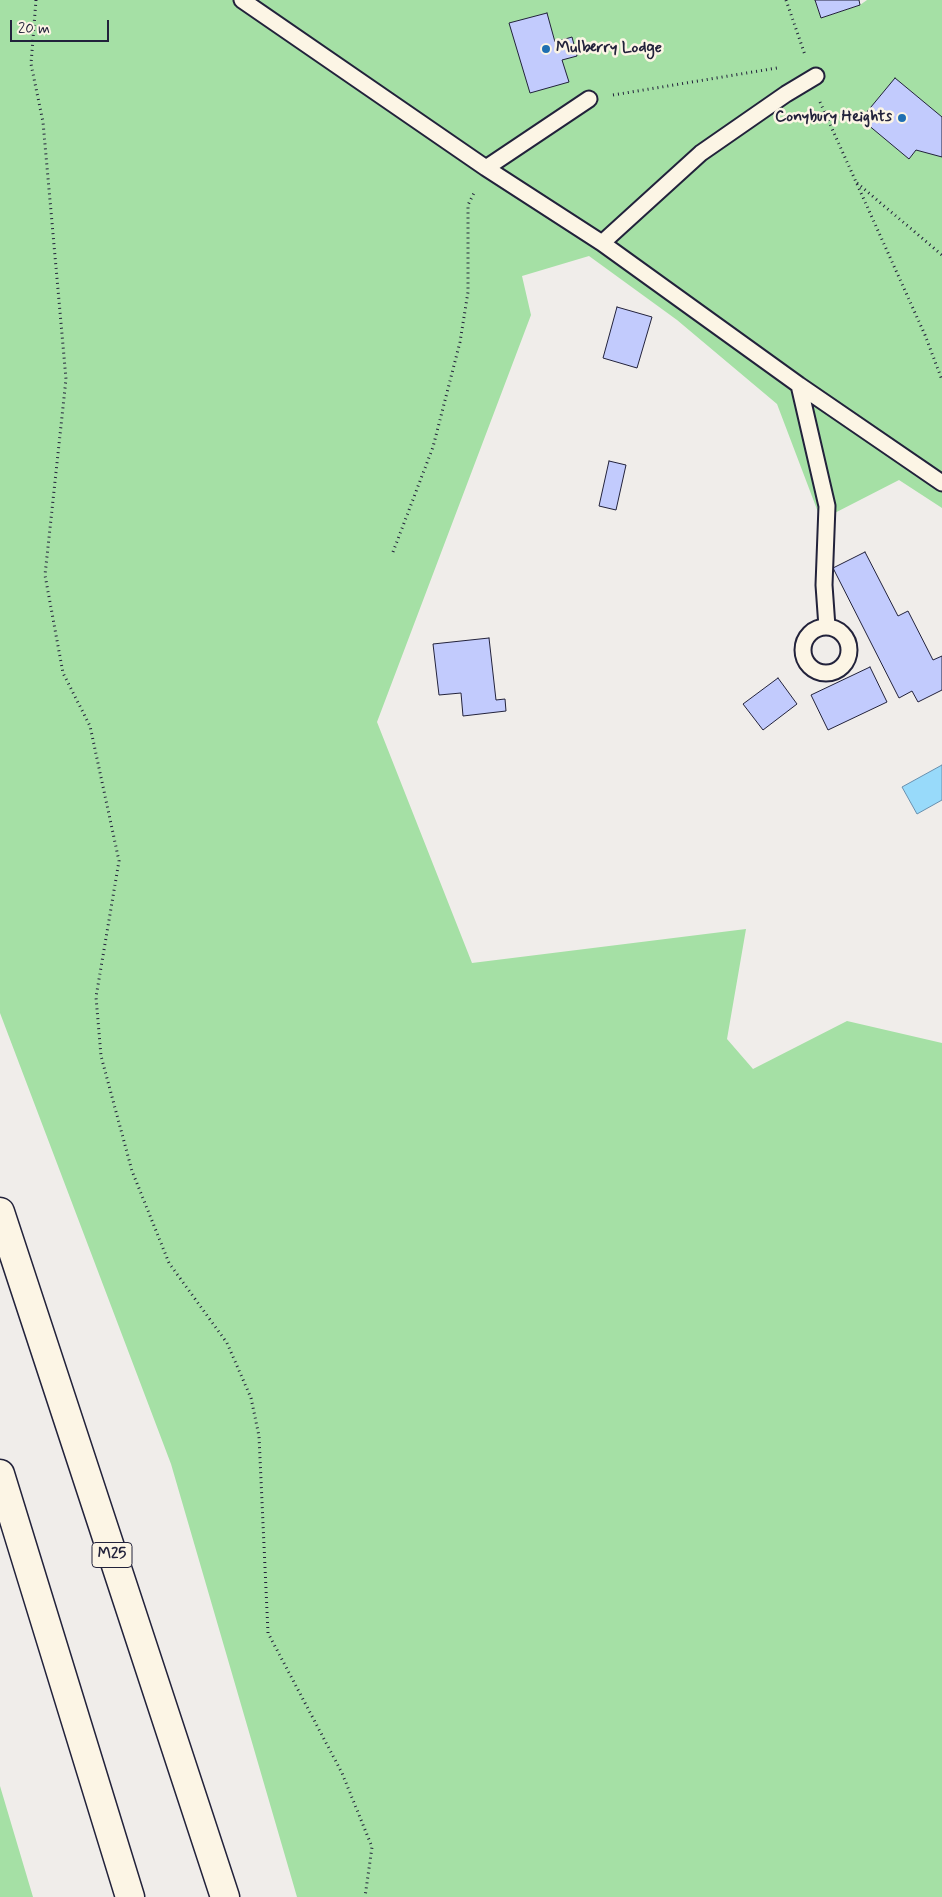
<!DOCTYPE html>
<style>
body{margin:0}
#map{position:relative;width:942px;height:1897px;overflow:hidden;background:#f0edea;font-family:Mynerve,sans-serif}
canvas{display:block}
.scale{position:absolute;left:10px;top:20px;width:99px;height:22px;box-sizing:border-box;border:2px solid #22223b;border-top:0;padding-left:6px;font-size:15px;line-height:18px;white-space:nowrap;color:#22223b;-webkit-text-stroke:4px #fcf5e5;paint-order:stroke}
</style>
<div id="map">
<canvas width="942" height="1897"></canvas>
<div class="scale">20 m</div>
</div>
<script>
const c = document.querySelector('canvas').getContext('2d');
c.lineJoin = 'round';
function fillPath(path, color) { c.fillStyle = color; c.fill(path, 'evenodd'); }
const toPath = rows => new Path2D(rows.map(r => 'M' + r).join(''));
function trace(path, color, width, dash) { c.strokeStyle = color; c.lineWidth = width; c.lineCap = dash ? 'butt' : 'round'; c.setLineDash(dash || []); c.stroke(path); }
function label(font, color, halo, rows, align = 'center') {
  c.font = font + ' Mynerve,sans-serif'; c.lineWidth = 5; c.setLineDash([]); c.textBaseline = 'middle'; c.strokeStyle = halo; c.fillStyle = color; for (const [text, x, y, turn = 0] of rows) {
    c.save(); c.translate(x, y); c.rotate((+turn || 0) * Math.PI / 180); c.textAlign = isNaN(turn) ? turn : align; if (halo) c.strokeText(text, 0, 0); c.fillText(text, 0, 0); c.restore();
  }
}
fillPath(toPath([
 [0,0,815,0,821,18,860,5,867,0,942,0,942,508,899,480,821,520,777,404,677,320,589,256,522,276,531,315,377,722,472,963,746,929,727,1039,753,1069,847,1021,942,1043,942,1897,297,1897,171,1464,0,1013],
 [0,1786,33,1897,0,1897]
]), '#a5e0a5');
const water = toPath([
 [942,765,942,800,917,814,902,787,942,765]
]);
fillPath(water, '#98dafa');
trace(water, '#6990ae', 1);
const building = toPath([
 [815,0,859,0,860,5,821,18,815,0],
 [547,13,555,42,572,37,577,56,562,60,569,82,530,93,509,23,547,13],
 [895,78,942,117,942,157,916,150,909,159,861,119,895,78],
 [617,307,652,317,637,368,603,358,617,307],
 [609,461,626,465,616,510,599,506,609,461],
 [865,552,898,616,908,611,933,660,942,656,942,690,918,702,912,691,899,698,833,568,865,552],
 [489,638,496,700,505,699,506,711,463,716,461,693,439,695,433,644,489,638],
 [870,667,887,702,828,730,811,695,870,667],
 [778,678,797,704,763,730,743,704,778,678]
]);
fillPath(building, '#c2cbfd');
trace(building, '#22223b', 1);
const service = toPath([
 [242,0,486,168,602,243,799,385,942,483],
 [486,168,589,99],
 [602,243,701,153,786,94,816,76],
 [799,385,827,506,824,585,827,627],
 '803 650a23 23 0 1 1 46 0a23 23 0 1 1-46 0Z'
]);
const motorway = toPath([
 [0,1212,225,1897],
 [0,1474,130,1897]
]);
trace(service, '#22223b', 19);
trace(motorway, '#22223b', 31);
trace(toPath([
 [36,0,31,64,43,122,66,379,45,575,63,673,90,726,119,861,96,997,101,1056,132,1171,169,1263,227,1343,251,1398,259,1436,268,1633,342,1773,372,1847,365,1897],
 [786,0,805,55],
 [613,95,777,68],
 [820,102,925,335,942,380],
 [857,183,942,255],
 [393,552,433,447,460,342,468,292,468,205,475,191]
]), '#22223b', 3, [1, 4]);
trace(service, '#fcf5e5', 15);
trace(motorway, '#fcf5e5', 28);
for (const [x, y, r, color] of [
 [546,49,5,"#1f6fb2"],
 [902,118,5,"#1f6fb2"]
]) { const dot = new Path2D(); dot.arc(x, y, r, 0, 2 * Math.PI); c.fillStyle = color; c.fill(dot); trace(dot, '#fcf5e5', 2); }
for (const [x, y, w] of [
 [112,1555,40]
]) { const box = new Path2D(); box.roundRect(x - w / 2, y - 12.5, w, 25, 4); c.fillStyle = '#fcf5e5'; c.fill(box); trace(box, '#22223b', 1); }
label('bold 15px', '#22223b', null, [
 ["M25",112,1555]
]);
label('bold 16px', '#22223b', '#fcf5e5', [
 ["Mulberry Lodge",556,49],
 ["Conybury Heights",892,118,"right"]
], 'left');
</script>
